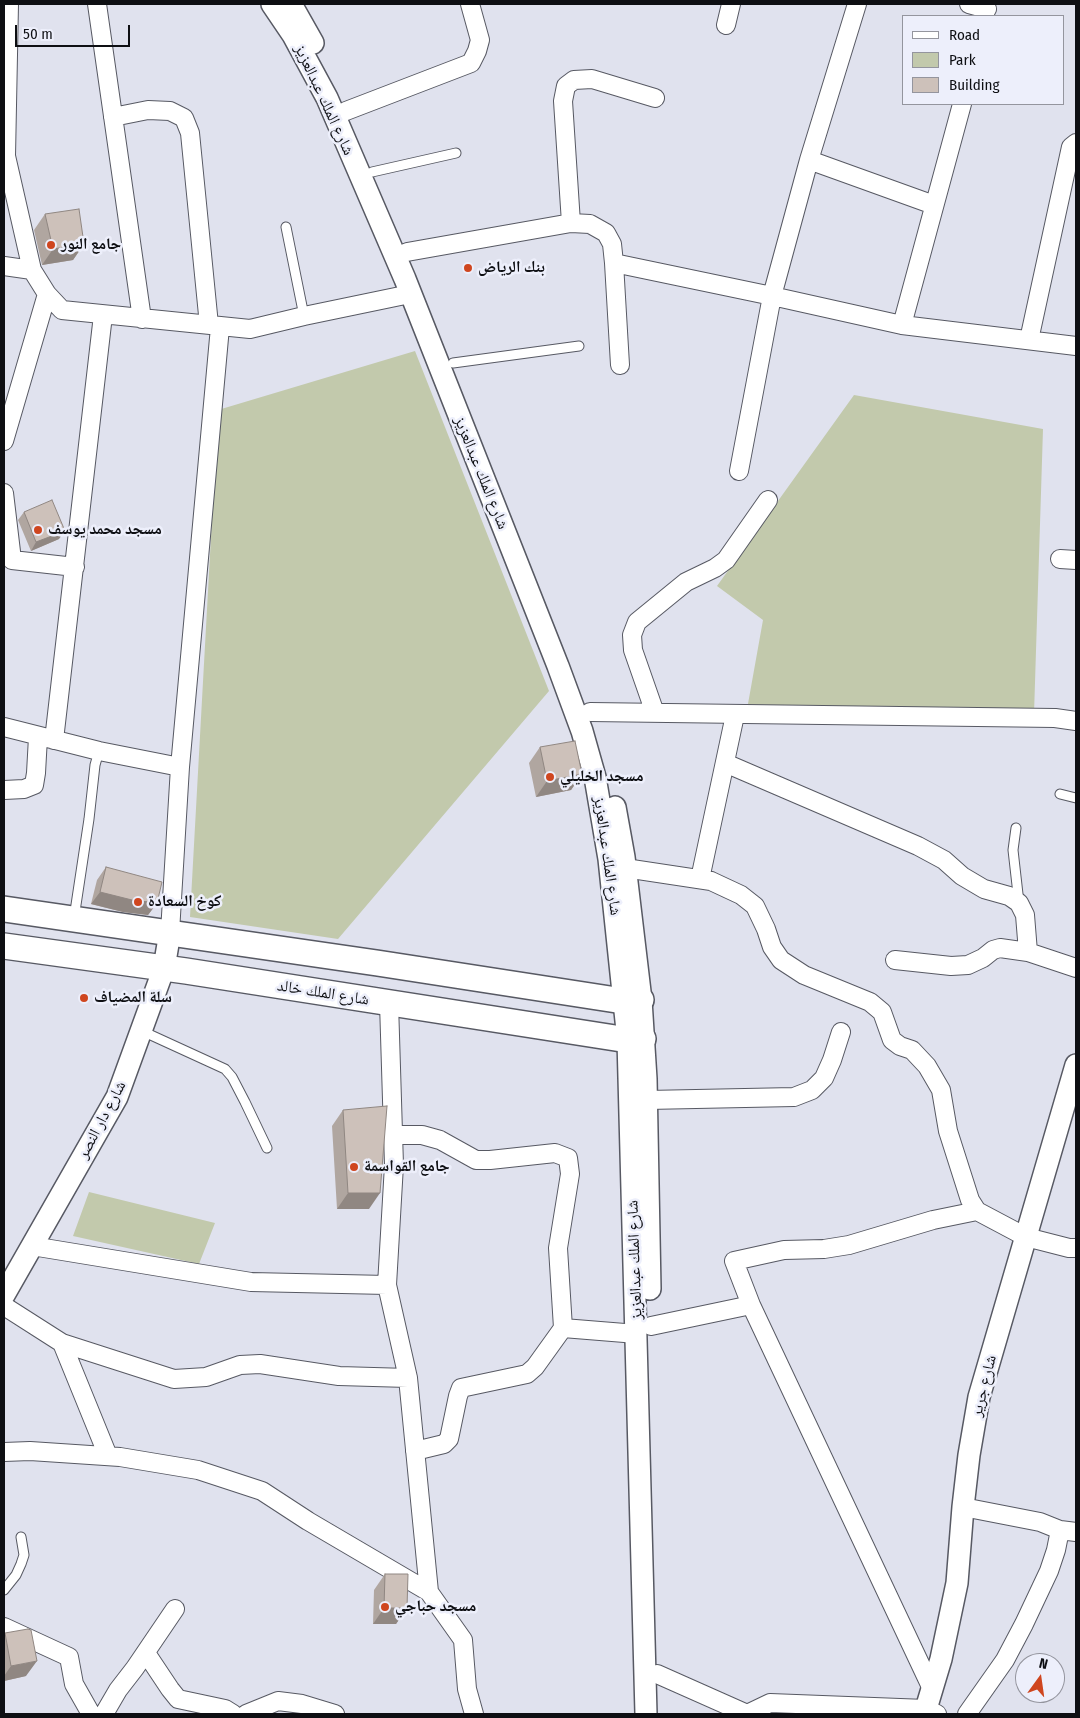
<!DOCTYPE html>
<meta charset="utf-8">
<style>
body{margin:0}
#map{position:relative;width:1080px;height:1718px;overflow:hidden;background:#e0e2ee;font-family:"Fira Sans Condensed",sans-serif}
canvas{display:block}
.frame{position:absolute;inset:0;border:5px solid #0e0f13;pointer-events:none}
.legend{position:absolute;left:902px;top:15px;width:162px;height:90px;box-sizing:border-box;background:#edeffb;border:1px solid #94959e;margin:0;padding:6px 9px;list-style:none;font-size:15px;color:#0e0f13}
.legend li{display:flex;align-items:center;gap:10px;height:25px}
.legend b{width:25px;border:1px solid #94959e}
.north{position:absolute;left:1015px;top:1653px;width:50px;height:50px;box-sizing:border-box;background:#edeffb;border:1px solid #94959e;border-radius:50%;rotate:14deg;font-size:14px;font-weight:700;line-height:20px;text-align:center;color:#0e0f13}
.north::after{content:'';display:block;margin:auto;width:18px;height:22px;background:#cf461f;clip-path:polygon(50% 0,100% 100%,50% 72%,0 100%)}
.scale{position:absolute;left:15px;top:25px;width:115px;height:22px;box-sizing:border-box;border:2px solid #0e0f13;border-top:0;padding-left:6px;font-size:15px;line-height:18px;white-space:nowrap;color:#0e0f13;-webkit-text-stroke:4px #edeffb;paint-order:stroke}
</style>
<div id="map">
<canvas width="1080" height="1718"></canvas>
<div class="frame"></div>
<ul class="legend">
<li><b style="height:6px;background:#fff"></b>Road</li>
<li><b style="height:14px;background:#c2c9ac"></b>Park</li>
<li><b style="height:14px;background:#cdc1ba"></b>Building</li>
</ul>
<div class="north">N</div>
<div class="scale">50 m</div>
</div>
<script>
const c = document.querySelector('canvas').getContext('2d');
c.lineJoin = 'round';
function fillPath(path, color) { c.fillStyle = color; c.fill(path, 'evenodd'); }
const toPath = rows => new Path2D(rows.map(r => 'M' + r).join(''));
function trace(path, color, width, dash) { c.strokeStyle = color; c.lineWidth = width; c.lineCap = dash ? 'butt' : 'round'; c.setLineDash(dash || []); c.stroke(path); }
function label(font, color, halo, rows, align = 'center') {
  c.font = font + ' "Fira Sans Condensed","Noto Naskh Arabic",sans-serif'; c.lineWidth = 5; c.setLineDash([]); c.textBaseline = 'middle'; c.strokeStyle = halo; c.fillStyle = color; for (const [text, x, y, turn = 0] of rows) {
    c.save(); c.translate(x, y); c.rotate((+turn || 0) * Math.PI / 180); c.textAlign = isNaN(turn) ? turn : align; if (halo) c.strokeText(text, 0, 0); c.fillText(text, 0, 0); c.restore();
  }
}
fillPath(toPath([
 [415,351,549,691,338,939,190,917,218,410],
 [854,395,1043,429,1034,714,746,715,763,620,717,586],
 [89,1192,215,1223,199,1264,73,1236]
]), '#c2c9ac');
const service = toPath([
 [372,172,456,153],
 [286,227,304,316],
 [453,363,579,346],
 [1060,794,1076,798],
 [1016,828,1013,850,1019,903],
 [74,918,89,819,95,765,99,751],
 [142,1031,225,1069,232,1077,245,1102,267,1148],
 [4,1590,16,1575,21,1564,24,1555,21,1537]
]);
const minor = toPath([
 [9,4,6,156,32,270,47,294,62,310,250,329,304,316,410,294],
 [97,4,142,319],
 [969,4,987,9],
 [726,25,731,4],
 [346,111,471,63,477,51,480,40,470,4],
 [113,117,148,110,170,111,184,118,190,133,209,325],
 [809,160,934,205],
 [571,223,563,101,566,86,574,80,592,79,655,98],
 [407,252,571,223,590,224,606,233,612,244,614,263,620,365],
 [614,263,772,296,902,325,1076,346],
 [4,266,32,270],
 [902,325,962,104],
 [1029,340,1071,147,1076,143],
 [4,441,47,294],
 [739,471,772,296,809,160,857,4],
 [4,493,12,560,75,567],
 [1060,559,1076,560],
 [590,712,1055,718,1076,721],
 [655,713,633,650,632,635,637,622,686,582,715,568,726,560,768,500],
 [4,727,99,751,180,767],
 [54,740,103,315],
 [725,763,918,846,944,860,962,876,984,889,1009,896,1019,903,1025,915,1028,952,1076,968],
 [4,790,24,789,34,785,36,773,38,737],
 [625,868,711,881,741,895,755,906,766,929,772,947,781,960,804,975,870,1002,882,1012,892,1040,900,1046,912,1050,927,1066,941,1090,948,1131,970,1200,977,1211,1026,1237,1069,1248,1076,1248],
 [700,879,735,715],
 [170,932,180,767,220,327],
 [895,960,951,966,968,965,983,958,993,950,1000,948,1028,952],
 [389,1003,394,1165,387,1285,408,1378,429,1592],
 [647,1100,794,1097,812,1090,824,1078,832,1060,841,1032],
 [393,1135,422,1135,440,1140,476,1160,490,1160,555,1153,568,1158,570,1174,558,1248,563,1328,637,1334],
 [32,1246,251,1282,387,1285],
 [751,1305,734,1261,784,1250,824,1249,849,1245,933,1220,977,1211],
 [4,1306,62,1343,108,1456],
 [651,1326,751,1305,932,1689],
 [62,1343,174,1379,206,1377,240,1365,260,1364,339,1376,408,1378],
 [415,1451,444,1444,449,1439,458,1396,461,1388,527,1374,535,1367,563,1328],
 [4,1452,30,1451,120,1457,198,1470,262,1491,308,1521,429,1592,463,1640,467,1689,474,1714],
 [963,1507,1040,1522,1060,1530,1076,1532],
 [4,1627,69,1657,74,1684,91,1714],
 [146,1653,170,1689,178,1699,225,1709,233,1714],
 [657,1674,747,1714],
 [104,1714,118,1690,135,1668,175,1609],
 [246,1714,278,1701,302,1704,335,1714],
 [747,1714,770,1703,926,1709,937,1714],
 [967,1714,1005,1660,1024,1624,1049,1571,1056,1550,1060,1530]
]);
const tertiary = toPath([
 [272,4,293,35,327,98,405,279,558,666,582,731,595,777,609,859,628,1040,646,1714],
 [291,4,313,43],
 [615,807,624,857,641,1000,646,1079,650,1289],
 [4,1295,117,1097,164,968,170,932],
 [927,1714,926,1709,941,1659,957,1583,963,1507,969,1455,979,1397,1076,1065]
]);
const secondary = toPath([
 [4,909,377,963,623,1001,641,1000],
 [4,946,186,971,628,1040,643,1039]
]);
trace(service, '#575963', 11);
trace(minor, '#575963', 20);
trace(tertiary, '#575963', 24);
trace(secondary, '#575963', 28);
trace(service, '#fff', 9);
trace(minor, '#fff', 18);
trace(tertiary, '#fff', 21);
trace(secondary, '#fff', 25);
fillPath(toPath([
 [45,214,84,244,73,260,42,265,34,230],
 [24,512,59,539,31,551,18,520],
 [540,747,582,774,571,790,536,797,529,763],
 [106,867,157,903,148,915,123,912,91,904,97,880],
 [343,1110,369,1209,337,1209,332,1126],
 [385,1574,407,1608,396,1624,373,1624,374,1590],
 [5,1633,26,1676,4,1681,4,1634]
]), '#b0a6a0');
fillPath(toPath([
 [84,244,73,260,42,265,53,249],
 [65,531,59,539,31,551,36,542],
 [582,774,571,790,536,797,547,781],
 [100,892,157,903,148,915,123,912,91,904],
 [348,1193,380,1193,369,1209,337,1209],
 [384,1608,407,1608,396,1624,373,1624],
 [37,1661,26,1676,4,1681,4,1676,11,1666]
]), '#908782');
const building = toPath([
 [79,209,84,244,53,249,45,214,79,209],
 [52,500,65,531,36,542,24,512,52,500],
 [575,741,582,774,547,781,540,747,575,741],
 [106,867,162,882,157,903,132,900,100,892,106,867],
 [387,1106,380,1193,348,1193,343,1110,387,1106],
 [385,1574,408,1574,407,1608,384,1608,385,1574],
 [28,1629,31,1630,37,1661,11,1666,5,1633,28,1629]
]);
fillPath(building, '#cdc1ba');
trace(building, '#908782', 1);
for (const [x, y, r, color] of [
 [51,245,5,"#cf461f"],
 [468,268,5,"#cf461f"],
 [38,530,5,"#cf461f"],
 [550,777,5,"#cf461f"],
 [138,902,5,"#cf461f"],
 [84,998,5,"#cf461f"],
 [354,1167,5,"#cf461f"],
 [385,1607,5,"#cf461f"]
]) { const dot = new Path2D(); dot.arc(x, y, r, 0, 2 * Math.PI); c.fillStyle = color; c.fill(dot); trace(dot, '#edeffb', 2); }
label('16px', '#0e0f13', '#edeffb', [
 ["شارع الملك عبدالعزيز",324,100,65],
 ["شارع الملك عبدالعزيز",481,473,68],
 ["شارع الملك عبدالعزيز",607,856,82],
 ["شارع الملك خالد",323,993,9],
 ["شارع دار النصر",102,1120,-62],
 ["شارع الملك عبدالعزيز",635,1260,-92],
 ["شارع جرير",984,1386,-76]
]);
label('bold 16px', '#0e0f13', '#edeffb', [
 ["جامع النور",61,245],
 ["بنك الرياض",478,268],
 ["مسجد محمد يوسف",48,530],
 ["مسجد الخليلي",560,777],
 ["كوخ السعادة",148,902],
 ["سلة المضياف",94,998],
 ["جامع القواسمة",364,1167],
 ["مسجد حباجي",395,1607]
], 'left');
</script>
